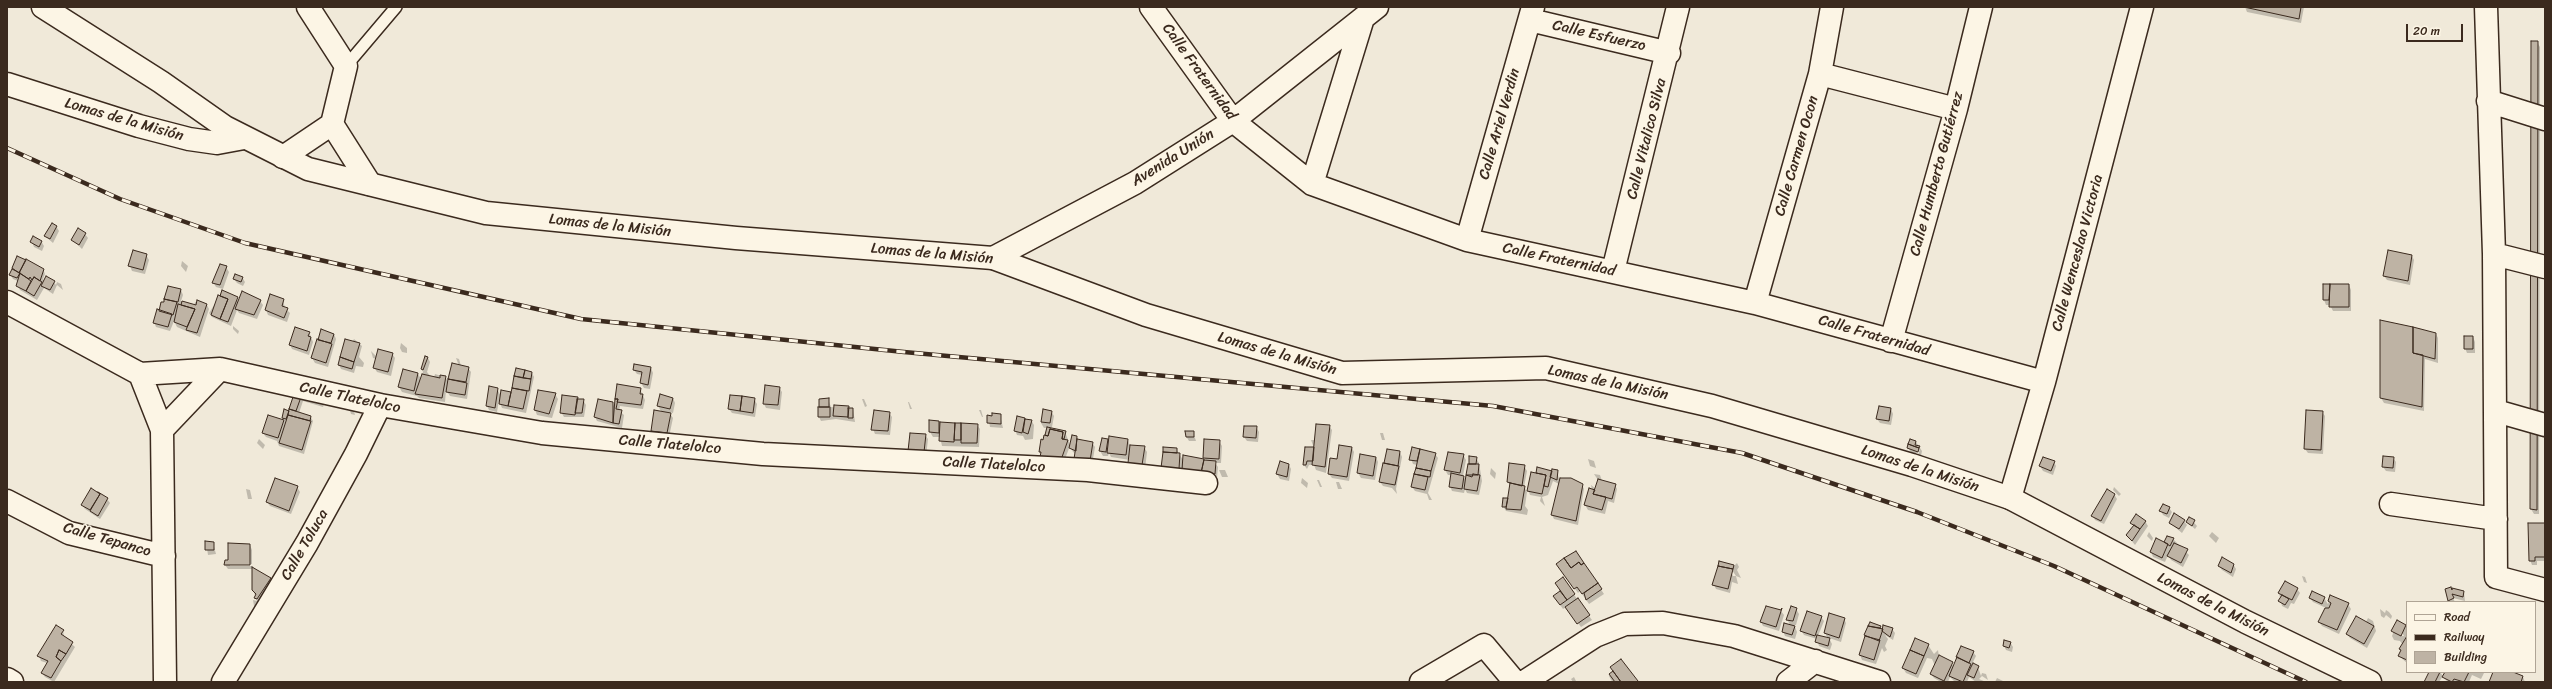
<!DOCTYPE html>
<meta charset="utf-8">
<style>
body{margin:0}
#map{position:relative;width:2552px;height:689px;overflow:hidden;background:#f0e9d9;font-family:Sriracha,sans-serif}
canvas{display:block}
.frame{position:absolute;inset:0;border:8px solid #3b2a1e;pointer-events:none}
.legend{position:absolute;left:2406px;top:601px;width:130px;height:72px;box-sizing:border-box;background:#fcf5e5;border:1px solid #afa495;margin:0;padding:5px 7px;list-style:none;font-size:12px;color:#3b2a1e}
.legend li{display:flex;align-items:center;gap:8px;height:20px}
.legend b{width:20px;border:1px solid #afa495}
.scale{position:absolute;left:2406px;top:24px;width:57px;height:18px;box-sizing:border-box;border:2px solid #3b2a1e;border-top:0;padding-left:5px;font-size:12px;line-height:14px;white-space:nowrap;color:#3b2a1e;-webkit-text-stroke:3px #fcf5e5;paint-order:stroke}
</style>
<div id="map">
<canvas width="2552" height="689"></canvas>
<div class="frame"></div>
<ul class="legend">
<li><b style="height:5px;background:#fcf5e5"></b>Road</li>
<li><b style="height:5px;background:#3b2a1e"></b>Railway</li>
<li><b style="height:11px;background:#beb3a4"></b>Building</li>
</ul>
<div class="scale">20 m</div>
</div>
<script>
const c = document.querySelector('canvas').getContext('2d');
c.lineJoin = 'round';
function fillPath(path, color) { c.fillStyle = color; c.fill(path, 'evenodd'); }
const toPath = rows => new Path2D(rows.map(r => 'M' + r).join(''));
function trace(path, color, width, dash) { c.strokeStyle = color; c.lineWidth = width; c.lineCap = dash ? 'butt' : 'round'; c.setLineDash(dash || []); c.stroke(path); }
function label(font, color, halo, rows, align = 'center') {
  c.font = font + ' Sriracha,sans-serif'; c.lineWidth = 3; c.setLineDash([]); c.textBaseline = 'middle'; c.strokeStyle = halo; c.fillStyle = color; for (const [text, x, y, turn = 0] of rows) {
    c.save(); c.translate(x, y); c.rotate((+turn || 0) * Math.PI / 180); c.textAlign = isNaN(turn) ? turn : align; if (halo) c.strokeText(text, 0, 0); c.fillText(text, 0, 0); c.restore();
  }
}
fillPath(toPath([
 [2245,7,2304,7,2301,23,2247,12],
 [2537,42,2540,47,2539,514,2534,514,2531,509],
 [56,226,59,231,53,243,45,236],
 [85,234,88,238,82,249,73,240],
 [41,241,44,246,42,251,34,247,32,242],
 [146,255,149,260,145,274,132,271,130,266],
 [2412,256,2414,260,2410,285,2387,280,2384,276],
 [18,258,43,269,45,274,43,279,44,282,54,282,56,285,57,282,61,284,63,290,57,285,53,294,44,288,37,300,20,290,18,286,20,282,13,279,10,274],
 [182,261,188,266,186,272,181,266],
 [226,267,229,272,223,289,216,287,213,282],
 [242,277,245,282,243,286,237,283,234,279],
 [2324,285,2349,285,2351,290,2351,311,2333,311,2330,305,2326,305,2324,300],
 [169,287,181,290,183,295,181,301,194,306,195,302,207,305,209,309,200,337,177,327,174,321,170,331,156,327,154,322,164,303],
 [223,291,239,301,260,301,263,305,257,319,239,313,237,310,231,326,212,317,209,313],
 [283,300,285,308,290,313,287,322,268,315,266,310],
 [233,326,239,331,238,334,233,329],
 [321,330,334,334,336,339,328,367,315,363,312,358],
 [309,332,313,342,309,355,292,349,290,345],
 [2436,334,2438,338,2438,363,2425,359,2424,411,2384,403,2381,398],
 [2473,337,2475,342,2475,353,2467,353,2465,348],
 [354,339,362,346,359,357,364,363,363,367,356,366,354,373,341,369,339,365],
 [401,343,407,348,407,353,402,352,400,348],
 [371,351,377,357,392,354,395,358,391,376,377,372,374,367,376,359,373,358],
 [428,358,430,362,427,372,431,377,434,378,435,374,445,377,449,383,452,364,459,366,456,358,459,359,461,366,468,368,471,372,467,399,450,396,446,390,445,402,419,398,417,396,402,392,399,387,418,374,421,379,423,372,422,369],
 [651,368,653,373,650,389,644,388,641,383,642,375,637,374,634,370],
 [516,370,532,373,534,377,526,413,502,408,499,401,497,412,489,410,487,406,497,389,501,396,502,391,511,393],
 [618,386,640,389,645,400,643,409,620,406,619,411,624,415,622,428,597,421,595,417,612,403,615,408],
 [779,388,782,392,780,410,766,408,764,404],
 [296,389,325,402,323,407,303,401,299,413,310,416,313,421,304,454,279,446,277,441,266,437,263,433,269,416,285,421,283,418,285,410,290,412],
 [555,394,558,399,552,418,537,415,535,410],
 [673,398,675,403,673,413,669,412,673,418,669,437,654,435,652,431,662,413,658,406],
 [754,399,757,404,755,417,732,413,729,409],
 [828,399,831,407,853,409,855,422,836,419,821,421,819,417],
 [862,399,864,399,867,406,865,407],
 [583,400,586,405,584,417,564,417,561,412],
 [908,402,909,402,912,409,910,409],
 [349,407,353,408,355,415,351,414],
 [1891,409,1893,414,1891,425,1880,423,1877,419],
 [979,410,981,410,983,417,982,417],
 [1043,410,1051,411,1054,416,1052,427,1044,428,1041,423],
 [2322,412,2325,416,2323,454,2308,453,2305,449],
 [889,413,892,417,890,435,875,434,873,429],
 [1000,415,1003,428,990,427,988,416],
 [1017,418,1031,420,1034,425,1033,439,1025,440,1023,436,1017,435,1015,430],
 [930,421,977,425,980,429,979,447,942,446,940,437,933,437,930,432],
 [1329,426,1332,430,1326,473,1316,470,1314,465,1309,465,1307,469,1304,465,1314,448,1311,440,1316,440],
 [1256,427,1259,432,1258,442,1247,441,1244,437],
 [1048,428,1065,432,1071,447,1076,437,1079,440,1092,443,1095,447,1092,465,1073,452,1070,446,1063,464,1042,455,1040,452],
 [1193,432,1196,441,1189,441,1186,436],
 [1380,433,1383,433,1385,440,1382,440],
 [925,435,928,439,926,457,912,455],
 [259,439,265,445,263,449,257,443],
 [1102,439,1107,440,1110,443,1128,440,1130,446,1144,447,1147,452,1145,469,1132,467,1130,460,1111,457,1109,453,1108,456,1103,456,1100,451],
 [1219,441,1222,446,1221,463,1215,463,1218,467,1217,478,1185,474,1182,468,1182,473,1165,472,1176,449,1183,460,1183,457,1206,460,1204,458],
 [1916,442,1922,451,1921,456,1918,455,1920,449,1916,454,1911,452,1908,448],
 [1352,448,1354,452,1349,481,1332,478,1329,474,1338,460],
 [1413,448,1435,454,1438,458,1428,493,1432,500,1429,500,1427,494,1415,491,1412,487,1417,465,1413,464,1411,459],
 [1388,450,1400,452,1402,457,1396,489,1397,494,1392,488,1383,486,1380,482],
 [1463,455,1466,460,1463,476,1466,481,1470,457,1476,458,1479,463,1482,481,1479,495,1467,493,1465,489,1464,493,1452,491,1450,486,1452,475,1448,475,1445,470],
 [1376,457,1378,462,1375,480,1361,478,1358,473],
 [2393,458,2396,462,2395,472,2386,471,2383,467],
 [1588,459,1594,461,1596,468,1590,466],
 [2054,462,2056,466,2053,475,2043,471,2040,466],
 [1280,463,1289,465,1291,469,1289,481,1280,479,1277,474],
 [1509,464,1524,466,1527,471,1524,487,1527,492,1525,506,1528,510,1527,515,1506,511,1503,506,1509,499,1510,485,1507,481],
 [1491,468,1496,473,1495,479,1490,474],
 [1219,470,1225,470,1228,477,1222,477],
 [1557,471,1559,479,1571,479,1582,485,1584,489,1578,525,1554,519,1552,515,1559,484,1553,481,1548,495,1542,497,1545,506,1540,501,1541,497,1530,495,1528,490,1532,473],
 [1594,474,1600,475,1602,481,1615,485,1617,489,1614,503,1608,501,1605,514,1588,510,1585,505,1592,490,1591,485,1596,489,1598,480],
 [1302,478,1308,483,1307,488,1301,483],
 [1317,480,1319,480,1322,487,1320,487],
 [1336,482,1339,482,1342,489,1338,489],
 [297,487,300,492,291,514,270,506,267,502],
 [2114,487,2121,494,2119,496,2113,490],
 [91,489,107,499,110,503,100,519,85,509,82,505],
 [246,489,250,490,252,499,248,499],
 [2114,494,2117,499,2104,524,2095,520,2093,516],
 [2169,508,2172,512,2169,518,2163,515,2161,511],
 [2190,518,2197,526,2195,529,2187,522],
 [2145,521,2148,526,2135,545,2127,535,2134,527,2132,523],
 [2184,521,2187,525,2182,533,2170,523],
 [2545,524,2545,561,2537,561,2537,565,2532,565,2530,560],
 [2149,532,2153,538,2152,541,2147,536],
 [2212,532,2219,538,2216,543,2209,536],
 [2173,539,2189,555,2183,567,2171,560,2168,555,2165,562,2153,557,2151,552],
 [206,542,213,543,216,554,208,555],
 [250,545,252,550,252,564,230,564,230,566,252,566,272,583,260,603,257,603,259,605,255,612,253,600,257,601,253,590,253,569,228,569,225,565],
 [1576,552,1604,594,1589,604,1580,591,1578,593,1560,568],
 [1720,562,1734,566,1737,563,1739,567,1737,570,1741,578,1736,576,1738,584,1732,582,1730,593,1716,589,1714,585],
 [1730,567,1736,576,1733,576,1729,568],
 [2233,564,2236,569,2233,577,2222,570,2219,566],
 [2302,576,2305,577,2307,583,2304,582],
 [1563,579,1592,620,1581,627,1566,607,1563,609,1554,596,1561,591,1556,584],
 [2297,589,2300,593,2294,604,2291,603,2288,609,2282,606,2279,593],
 [2452,590,2464,592,2465,601,2453,598,2455,602,2450,602],
 [2331,596,2348,604,2351,609,2339,634,2322,626,2319,622,2326,608,2313,602,2310,598,2324,598,2328,604],
 [1796,609,1799,614,1796,625,1790,625,1787,619],
 [2380,609,2385,613,2386,610,2389,612,2392,616,2391,619,2386,615,2384,618,2381,616],
 [1781,611,1784,615,1779,631,1763,626,1761,622],
 [1821,617,1824,621,1818,636,1828,639,1825,633,1844,619,1846,623,1841,642,1829,638,1832,644,1830,650,1819,646,1817,639,1804,635,1801,630],
 [2368,618,2373,621,2376,631,2367,648,2350,638,2347,634,2366,622],
 [2397,622,2407,626,2407,663,2399,656,2403,645,2400,641,2394,640,2392,636],
 [2400,629,2404,636,2402,636,2398,630],
 [1870,623,1880,626,1883,632,1892,629,1895,633,1893,640,1885,635,1888,639,1885,646,1887,650,1884,652,1882,648,1876,664,1862,660,1860,655],
 [1785,624,1795,627,1797,632,1795,639,1785,636,1783,631],
 [63,630,64,637,75,647,54,682,45,677,42,673,47,663,41,661,39,656],
 [2010,642,2013,647,2012,652,2006,650,2004,646],
 [1928,645,1934,654,1938,650,1939,657,1954,666,1973,652,1976,656,1972,664,1978,667,1981,676,1982,673,1986,674,1988,680,1982,676,1979,679,1986,682,1976,682,1969,677,1967,682,1955,682,1950,677,1948,682,1941,682,1934,678,1931,674,1935,666,1932,659,1927,658,1918,678,1906,673,1903,668],
 [1621,660,1637,682,1613,682,1611,680,1609,676],
 [2430,672,2440,672,2443,676,2439,682,2425,682],
 [2446,672,2484,672,2484,673,2481,679,2472,675,2469,682,2448,682,2443,677],
 [2494,672,2511,672,2523,677,2525,682,2490,682],
 [1574,677,1576,681,1577,682,1573,682,1571,679],
 [1997,678,2005,682,1995,682]
]), '#0003');
const building = toPath([
 [2244,7,2301,7,2299,19,2244,7],
 [2531,41,2538,41,2537,510,2530,509,2531,41],
 [52,223,57,226,50,239,44,236,52,223],
 [78,228,86,233,79,245,71,240,78,228],
 [33,236,42,241,39,247,30,242,33,236],
 [133,250,147,254,143,270,128,266,133,250],
 [2388,250,2412,255,2408,281,2383,276,2388,250],
 [17,256,26,260,19,273,12,268,17,256],
 [26,259,44,269,40,281,34,277,32,280,30,277,29,279,19,273,26,259],
 [220,264,227,266,220,285,212,283,220,264],
 [12,269,20,273,17,278,9,275,12,269],
 [20,273,31,281,26,291,16,286,20,273],
 [235,274,243,277,241,282,233,279,235,274],
 [46,276,55,281,50,290,41,286,46,276],
 [34,277,42,282,34,296,26,291,34,277],
 [2323,284,2330,284,2329,300,2323,300,2323,284],
 [2330,284,2349,284,2349,307,2329,307,2330,284],
 [168,286,181,289,178,302,164,299,168,286],
 [222,290,238,297,228,322,220,319,228,299,220,296,222,290],
 [242,291,261,300,254,315,235,309,242,291],
 [270,294,284,299,282,306,288,308,284,318,265,310,270,294],
 [218,295,228,299,220,319,211,315,218,295],
 [164,299,177,302,173,315,159,311,161,302,164,302,164,299],
 [197,300,207,304,197,333,186,330,195,309,181,305,182,301,196,305,197,300],
 [178,304,195,309,187,327,174,322,178,304],
 [157,309,172,314,168,327,153,323,157,309],
 [2380,320,2413,327,2413,353,2423,355,2422,407,2380,398,2380,320],
 [295,327,310,332,308,336,311,337,307,351,289,345,295,327],
 [2413,327,2436,333,2435,359,2413,353,2413,327],
 [321,329,334,334,331,343,318,340,321,329],
 [2464,336,2473,336,2473,349,2464,349,2464,336],
 [317,339,332,344,326,363,311,358,317,339],
 [345,339,360,343,354,362,340,357,345,339],
 [378,349,393,353,388,372,373,368,378,349],
 [425,356,428,357,423,370,421,369,425,356],
 [340,357,354,362,352,369,338,365,340,357],
 [452,363,469,367,466,382,448,379,452,363],
 [634,364,651,367,648,385,640,383,642,372,633,370,634,364],
 [516,368,525,370,523,378,514,376,516,368],
 [403,369,418,373,414,391,398,387,403,369],
 [525,370,532,372,531,379,523,378,525,370],
 [422,374,440,378,440,375,446,376,442,398,415,394,422,374],
 [514,376,531,379,529,391,512,388,514,376],
 [448,379,467,383,465,395,446,392,448,379],
 [617,384,641,388,640,394,643,394,641,405,617,402,618,399,615,399,617,384],
 [765,385,780,387,778,405,763,404,765,385],
 [489,386,498,388,495,408,486,406,489,386],
 [296,388,301,397,296,411,289,409,296,388],
 [512,388,527,391,523,409,508,406,512,388],
 [501,390,511,392,508,406,499,404,501,390],
 [538,390,556,393,549,414,534,410,538,390],
 [660,394,673,398,670,409,657,406,660,394],
 [562,395,578,397,575,415,560,413,562,395],
 [730,395,742,396,740,411,728,409,730,395],
 [742,396,755,398,753,413,740,411,742,396],
 [829,398,829,407,819,407,819,399,829,398],
 [577,399,584,399,582,413,575,413,577,399],
 [598,399,613,402,613,423,594,417,598,399],
 [615,399,618,399,616,409,622,410,619,424,613,423,615,399],
 [834,405,849,406,848,417,833,416,834,405],
 [1879,406,1891,408,1889,421,1876,419,1879,406],
 [818,407,830,407,830,417,818,417,818,407],
 [848,408,853,408,853,418,848,418,848,408],
 [284,409,289,411,286,419,282,418,284,409],
 [289,409,311,416,310,421,288,415,289,409],
 [1043,409,1052,411,1050,423,1041,422,1043,409],
 [654,410,671,413,667,433,651,431,654,410],
 [874,410,890,412,888,431,871,430,874,410],
 [2306,410,2323,411,2321,450,2304,449,2306,410],
 [992,413,1001,414,1001,424,987,423,987,415,992,416,992,413],
 [268,415,284,420,278,438,262,433,268,415],
 [288,415,311,421,302,450,279,443,288,415],
 [1017,416,1025,418,1022,433,1014,431,1017,416],
 [1025,419,1032,420,1028,434,1023,432,1025,419],
 [929,420,939,421,939,433,929,432,929,420],
 [940,422,955,423,954,442,939,441,940,422],
 [955,423,961,423,961,440,954,440,955,423],
 [961,423,978,424,977,443,961,443,961,423],
 [1316,424,1330,425,1325,467,1312,465,1316,424],
 [1244,426,1257,426,1256,438,1243,437,1244,426],
 [1047,427,1066,431,1064,439,1062,439,1063,432,1050,429,1048,436,1045,435,1047,427],
 [1050,429,1063,432,1062,439,1068,440,1061,460,1040,457,1041,452,1039,452,1041,439,1043,440,1044,435,1048,436,1050,429],
 [1185,431,1194,431,1194,437,1186,437,1185,431],
 [910,433,926,434,924,452,908,451,910,433],
 [1072,435,1077,436,1076,451,1069,448,1072,435],
 [1109,436,1128,439,1126,455,1107,453,1109,436],
 [1102,438,1108,439,1106,452,1099,451,1102,438],
 [1077,439,1093,442,1090,461,1074,459,1077,439],
 [1204,439,1220,440,1219,459,1203,458,1204,439],
 [1910,439,1916,441,1915,445,1920,446,1919,448,1908,444,1910,439],
 [1908,444,1919,448,1918,452,1907,448,1908,444],
 [1130,445,1145,446,1142,465,1128,463,1130,445],
 [1339,445,1352,447,1347,477,1328,474,1330,458,1337,459,1339,445],
 [1163,447,1177,448,1177,453,1163,452,1163,447],
 [1305,447,1314,447,1313,461,1307,461,1306,465,1303,465,1305,447],
 [1412,447,1420,449,1417,461,1409,460,1412,447],
 [1387,449,1400,451,1398,466,1384,463,1387,449],
 [1420,449,1436,453,1431,471,1416,468,1420,449],
 [1163,452,1180,453,1179,469,1161,468,1163,452],
 [1448,452,1464,454,1460,473,1444,470,1448,452],
 [1360,454,1376,457,1373,476,1357,473,1360,454],
 [1183,455,1204,459,1201,473,1182,470,1183,455],
 [1469,456,1477,457,1476,464,1469,464,1469,456],
 [2383,456,2394,457,2393,468,2382,467,2383,456],
 [2043,457,2055,461,2051,471,2039,466,2043,457],
 [1204,460,1216,461,1215,474,1201,473,1204,460],
 [1280,461,1289,464,1287,477,1276,474,1280,461],
 [1383,463,1399,466,1395,485,1379,482,1383,463],
 [1509,463,1525,465,1522,486,1507,482,1509,463],
 [1468,464,1479,464,1478,475,1466,475,1468,464],
 [1537,467,1552,471,1548,487,1544,486,1546,475,1536,473,1537,467],
 [1416,468,1431,471,1430,477,1414,474,1416,468],
 [1552,469,1558,470,1557,480,1550,477,1552,469],
 [1531,472,1546,475,1542,494,1527,491,1531,472],
 [1451,473,1464,476,1462,489,1449,487,1451,473],
 [1414,474,1428,477,1425,490,1411,487,1414,474],
 [1473,474,1480,475,1477,491,1464,489,1466,475,1472,477,1473,474],
 [275,478,298,486,289,511,266,502,275,478],
 [1560,478,1571,478,1583,484,1576,521,1551,515,1560,478],
 [1598,479,1616,484,1612,499,1593,494,1598,479],
 [1510,483,1525,486,1521,510,1506,509,1510,483],
 [91,488,100,494,90,510,81,505,91,488],
 [1589,488,1595,490,1593,494,1606,497,1602,510,1584,505,1589,488],
 [2107,489,2115,494,2101,521,2091,516,2107,489],
 [98,492,108,498,98,516,90,511,100,494,98,492],
 [1503,498,1508,498,1506,507,1502,507,1503,498],
 [2163,504,2170,507,2167,514,2159,511,2163,504],
 [2174,513,2185,520,2179,529,2169,523,2174,513],
 [2136,514,2146,521,2140,529,2130,523,2136,514],
 [2189,517,2195,520,2192,526,2186,522,2189,517],
 [2528,523,2545,523,2545,557,2535,557,2535,561,2529,561,2528,523],
 [2134,525,2140,529,2132,541,2126,535,2134,525],
 [2167,536,2174,538,2170,546,2164,542,2167,536],
 [2156,538,2168,544,2162,558,2150,552,2156,538],
 [205,541,214,542,214,550,205,550,205,541],
 [228,543,250,544,250,565,224,565,225,560,228,560,228,543],
 [2174,543,2188,549,2181,563,2167,556,2174,543],
 [1576,551,1584,563,1581,565,1579,562,1571,568,1564,558,1576,551],
 [2222,557,2234,564,2231,573,2218,566,2222,557],
 [1564,558,1571,568,1579,562,1581,565,1584,563,1598,583,1582,594,1577,587,1574,589,1556,564,1564,558],
 [1719,561,1734,565,1733,569,1718,566,1719,561],
 [1718,566,1733,569,1728,589,1712,585,1718,566],
 [252,567,271,578,257,599,254,598,256,594,252,590,252,567],
 [1563,577,1575,594,1567,600,1555,583,1563,577],
 [2285,581,2298,588,2292,600,2278,593,2285,581],
 [1598,583,1602,589,1586,600,1584,593,1598,583],
 [2451,587,2452,590,2452,588,2464,591,2463,597,2452,594,2454,598,2448,601,2445,589,2451,587],
 [1560,591,1567,600,1560,605,1553,596,1560,591],
 [2312,591,2325,597,2322,604,2309,598,2312,591],
 [2282,595,2289,599,2285,605,2278,601,2282,595],
 [2330,595,2349,603,2337,630,2318,622,2325,608,2329,608,2331,603,2328,601,2330,595],
 [1578,598,1590,615,1577,624,1565,607,1578,598],
 [1766,606,1781,610,1782,608,1776,627,1760,622,1766,606],
 [1791,606,1797,608,1793,621,1786,620,1791,606],
 [1807,611,1822,616,1815,636,1800,631,1807,611],
 [1829,613,1845,618,1839,638,1824,633,1829,613],
 [2356,616,2374,626,2364,644,2346,634,2356,616],
 [2397,620,2406,625,2401,636,2391,631,2397,620],
 [1870,622,1881,626,1880,628,1868,626,1870,622],
 [1784,623,1795,626,1792,635,1782,632,1784,623],
 [56,625,64,630,61,634,73,642,66,654,59,650,56,657,61,661,51,678,41,673,48,661,37,656,56,625],
 [1883,625,1893,628,1890,637,1882,631,1883,625],
 [1868,626,1883,629,1879,641,1864,635,1868,626],
 [1817,635,1830,638,1828,646,1815,642,1817,635],
 [1865,636,1880,640,1874,660,1859,655,1865,636],
 [2407,636,2407,660,2398,656,2401,650,2399,649,2407,636],
 [1915,638,1929,644,1924,656,1910,650,1915,638],
 [2004,640,2011,642,2009,648,2003,646,2004,640],
 [1961,646,1974,651,1969,663,1956,657,1961,646],
 [59,650,66,654,61,661,56,657,59,650],
 [1910,650,1924,656,1916,674,1902,668,1910,650],
 [1939,655,1953,662,1944,681,1930,674,1939,655],
 [1957,657,1971,664,1963,682,1949,676,1957,657],
 [1621,659,1638,681,1637,682,1621,682,1610,667,1621,659],
 [1973,663,1979,666,1974,678,1967,675,1973,663],
 [1613,671,1621,682,1615,682,1609,674,1613,671],
 [2429,672,2440,672,2435,682,2424,682,2429,672],
 [2445,672,2469,672,2464,682,2454,679,2452,682,2442,677,2445,672],
 [2493,672,2513,672,2523,676,2521,682,2489,682,2493,672]
]);
fillPath(building, '#beb3a4');
trace(building, '#3b2a1e', 1);
const service = toPath([
 [346,66,396,7]
]);
const minor = toPath([
 [308,7,346,66,332,124,370,184],
 [1151,7,1233,121,1312,184,1467,240,1755,303,2044,382],
 [2486,7,2494,254,2496,577,2545,590],
 [1530,20,1669,53],
 [1820,74,1956,109],
 [7,84,139,126,189,139,217,143,244,138],
 [2488,101,2545,119],
 [283,157,332,124],
 [1312,184,1363,18],
 [1467,240,1533,7],
 [2494,254,2545,267],
 [993,258,1135,183,1233,121,1377,7],
 [1613,271,1678,7],
 [7,302,140,374,162,430,165,682],
 [1755,303,1820,74,1832,7],
 [1891,341,1956,109,1981,7],
 [140,374,220,369,380,405,542,433,763,454,1088,470,1206,483],
 [2496,411,2545,425],
 [162,430,220,369],
 [2010,498,2044,382,2142,7],
 [7,501,69,533,164,556],
 [2391,504,2496,519],
 [7,679,12,682],
 [223,682,307,543,356,454,380,405],
 [1421,682,1484,645,1515,682],
 [1524,682,1595,636,1625,624,1663,623,1734,636,1879,682],
 [1788,682,1815,661]
]);
const tertiary = toPath([
 [43,7,161,82,225,127,308,169,486,213,736,238,993,258,1146,315,1342,373,1546,368,1712,406,1912,465,2010,498,2246,622,2370,682]
]);
trace(service, '#3b2a1e', 14);
trace(minor, '#3b2a1e', 25);
trace(tertiary, '#3b2a1e', 25);
trace(service, '#fcf5e5', 11);
trace(minor, '#fcf5e5', 22);
trace(tertiary, '#fcf5e5', 22);
const rail = toPath([
 [7,148,120,199,245,243,581,319,904,352,1493,406,1742,453,1917,512,2054,566,2306,682]
]);
trace(rail, '#3b2a1e', 4.5);
trace(rail, '#fcf5e5', 3, [9]);
label('15px', '#3b2a1e', '#fcf5e5', [
 ["Calle Esfuerzo",1599,36,13],
 ["Calle Fraternidad",1199,72,54],
 ["Lomas de la Misión",124,120,16],
 ["Calle Ariel Verdin",1500,124,-74],
 ["Calle Vitalico Silva",1647,139,-76],
 ["Calle Carmen Ocon",1797,156,-74],
 ["Avenida Unión",1173,158,-32],
 ["Calle Humberto Gutiérrez",1937,174,-75],
 ["Lomas de la Misión",610,226,6],
 ["Calle Wenceslao Victoria",2078,253,-75],
 ["Lomas de la Misión",932,254,5],
 ["Calle Fraternidad",1559,260,12],
 ["Calle Fraternidad",1874,336,16],
 ["Lomas de la Misión",1277,354,16],
 ["Lomas de la Misión",1608,383,12],
 ["Calle Tlatelolco",350,398,12],
 ["Calle Tlatelolco",670,445,5],
 ["Calle Tlatelolco",994,465,3],
 ["Lomas de la Misión",1920,469,18],
 ["Calle Tepanco",107,540,16],
 ["Calle Toluca",305,545,-60],
 ["Lomas de la Misión",2213,605,27]
]);
</script>
